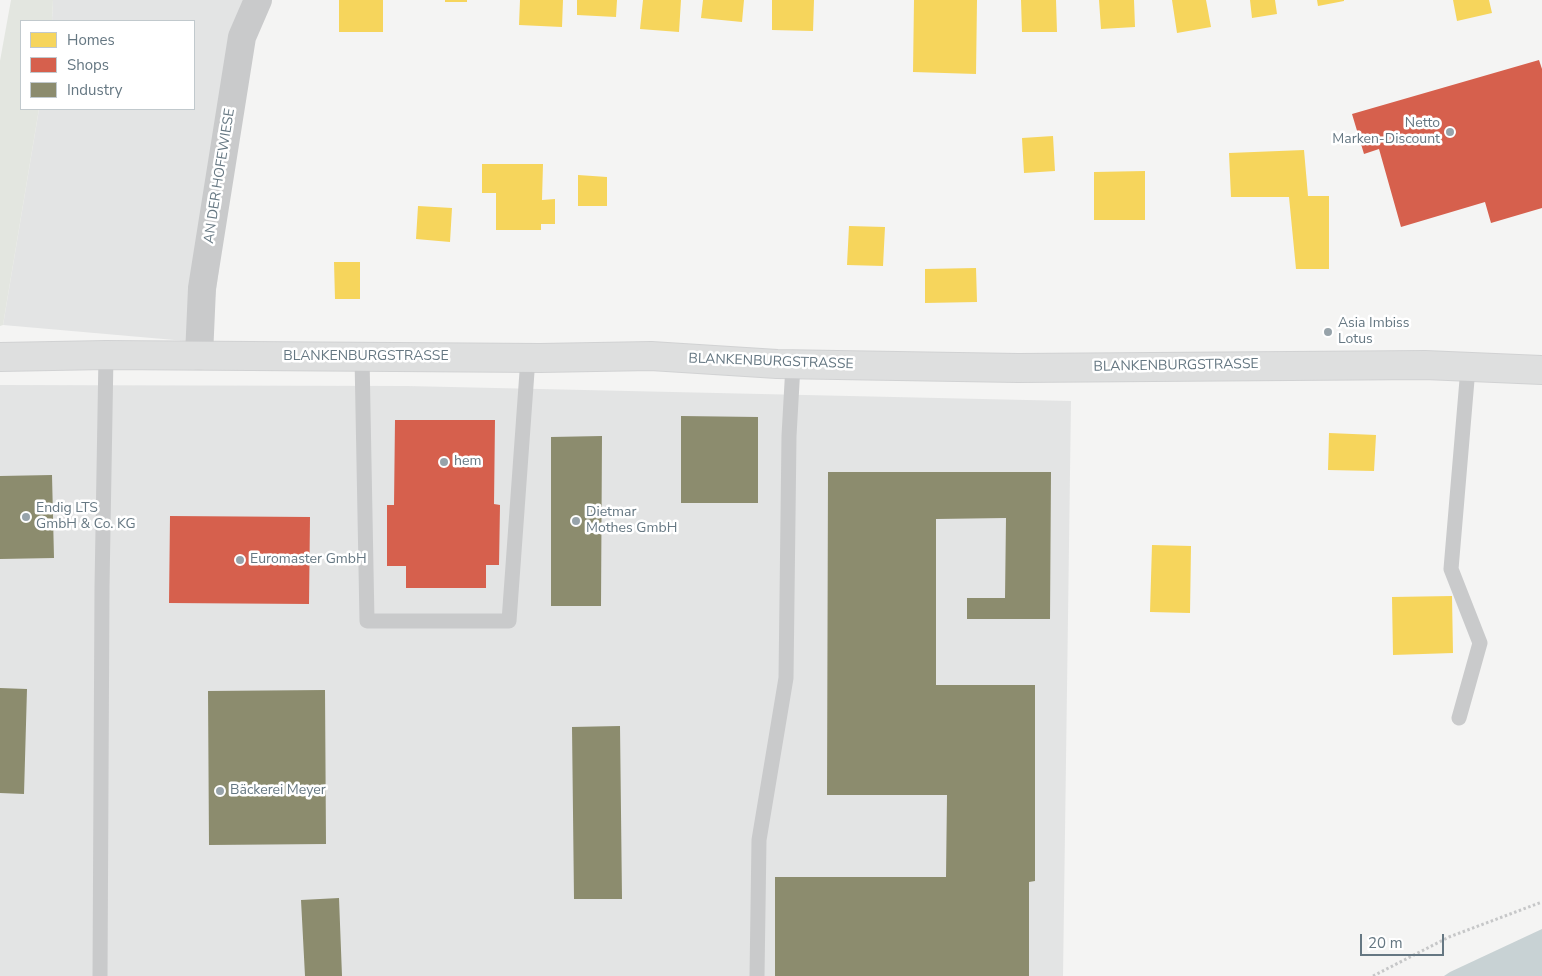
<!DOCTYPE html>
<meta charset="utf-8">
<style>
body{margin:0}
#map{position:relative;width:1542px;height:976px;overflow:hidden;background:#f4f4f3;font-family:"Nunito Sans",sans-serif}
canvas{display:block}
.legend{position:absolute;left:20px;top:20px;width:175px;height:90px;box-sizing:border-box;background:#fff;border:1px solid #c1c9cd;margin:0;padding:6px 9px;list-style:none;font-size:15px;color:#657782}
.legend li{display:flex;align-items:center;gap:10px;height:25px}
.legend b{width:25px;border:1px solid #c1c9cd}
.scale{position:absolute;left:1360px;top:934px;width:84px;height:22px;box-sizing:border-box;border:2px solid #657782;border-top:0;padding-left:6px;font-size:15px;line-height:18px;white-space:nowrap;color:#657782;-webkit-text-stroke:4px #fff;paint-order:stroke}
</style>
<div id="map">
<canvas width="1542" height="976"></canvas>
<ul class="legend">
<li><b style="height:14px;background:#f6d55c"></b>Homes</li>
<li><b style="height:14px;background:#d6604d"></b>Shops</li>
<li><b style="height:14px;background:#8c8c6e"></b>Industry</li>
</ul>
<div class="scale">20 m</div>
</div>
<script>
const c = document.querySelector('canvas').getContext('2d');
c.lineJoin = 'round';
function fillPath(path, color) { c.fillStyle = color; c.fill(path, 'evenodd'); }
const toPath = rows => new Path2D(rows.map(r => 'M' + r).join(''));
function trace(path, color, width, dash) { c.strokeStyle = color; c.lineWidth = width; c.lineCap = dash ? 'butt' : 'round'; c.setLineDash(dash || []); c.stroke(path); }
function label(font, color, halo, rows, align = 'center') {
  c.font = font + ' "Nunito Sans",sans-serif'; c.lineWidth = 5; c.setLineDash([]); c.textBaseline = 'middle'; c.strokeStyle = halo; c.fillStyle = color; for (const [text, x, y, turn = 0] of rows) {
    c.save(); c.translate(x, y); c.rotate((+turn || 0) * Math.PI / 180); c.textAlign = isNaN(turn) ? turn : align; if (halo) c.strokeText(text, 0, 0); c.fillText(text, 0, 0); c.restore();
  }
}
fillPath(toPath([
 [53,0,266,0,248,51,209,343,3,325,39,109,194,109,194,21,52,21],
 [0,385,407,386,1071,401,1063,976,0,976]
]), '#e3e4e4');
fillPath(toPath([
 [11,0,53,0,52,21,21,21,21,109,39,109,3,325,0,326,0,61]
]), '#e3e6e0');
fillPath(toPath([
 [1542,929,1542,976,1444,976,1450,972]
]), '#c8d2d4');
fillPath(toPath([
 [339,0,383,0,383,32,339,32],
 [445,0,467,0,467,2,445,2],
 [520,0,563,0,562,27,519,25],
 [577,0,617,0,616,17,577,15],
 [643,0,681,0,679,32,640,29],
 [703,0,744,0,742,22,701,18],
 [772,0,814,0,813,31,772,30],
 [914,0,977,0,976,74,913,72],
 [1021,0,1056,0,1057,32,1022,32],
 [1099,0,1134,0,1135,27,1101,29],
 [1172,0,1206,0,1211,27,1177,33],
 [1250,0,1275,0,1277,14,1252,18],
 [1317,0,1344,0,1344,1,1318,6],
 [1453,0,1489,0,1492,13,1457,21],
 [1053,136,1055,171,1024,173,1022,138],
 [1304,150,1308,196,1329,196,1329,269,1296,269,1289,197,1231,197,1229,153],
 [482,164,543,164,542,200,555,199,555,224,541,224,541,230,496,230,496,193,482,193],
 [1145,171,1145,220,1094,220,1094,172],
 [578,175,607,177,607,206,578,206],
 [418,206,452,208,450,242,416,239],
 [849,226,885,227,883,266,847,265],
 [334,262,360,262,360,299,335,299],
 [976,268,977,302,925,303,925,269],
 [1329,433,1376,435,1374,471,1328,470],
 [1152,545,1191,546,1190,613,1150,612],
 [1452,596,1453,653,1393,655,1392,597]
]), '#f6d55c');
fillPath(toPath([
 [1539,60,1542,69,1542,208,1491,223,1485,202,1401,227,1379,149,1364,154,1352,114],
 [395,420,495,420,494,504,500,505,499,565,486,565,486,588,406,588,406,566,387,566,387,505,394,505],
 [170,516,310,517,309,604,169,603]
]), '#d6604d');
fillPath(toPath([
 [681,416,758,417,758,503,681,503],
 [602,436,601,606,551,606,551,437],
 [828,472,1051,472,1050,619,967,619,967,598,1005,598,1006,518,936,519,936,685,1035,685,1035,881,1029,882,1029,976,775,976,775,877,946,877,947,795,827,795],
 [52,475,54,558,0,559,0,476],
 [0,688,27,689,24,794,0,793],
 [325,690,326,844,209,845,208,691],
 [620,726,622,899,574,899,572,727],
 [339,898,342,976,305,976,301,900]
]), '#8c8c6e');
const secondary = toPath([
 [0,357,106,355,540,358,651,356,777,364,1018,368,1425,365,1542,370]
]);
trace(secondary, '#d1d2d3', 30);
trace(toPath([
 [1373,976,1449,937,1542,902]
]), '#c6c7c8', 3, [2.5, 2.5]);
trace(toPath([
 [362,357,367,621,509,621,528,358],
 [1459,718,1480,643,1451,569,1468,368],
 [100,976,102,587,106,355],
 [757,976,759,840,786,678,789,436,793,365]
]), '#c9cacb', 15);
trace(toPath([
 [199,356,202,288,242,37,258,0]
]), '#c9cacb', 28);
trace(secondary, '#dedfdf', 28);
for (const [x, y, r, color] of [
 [1450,132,5,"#97a3aa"],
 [1328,332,5,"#97a3aa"],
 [444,462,5,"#97a3aa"],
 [26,517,5,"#97a3aa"],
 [576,521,5,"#97a3aa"],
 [240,560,5,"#97a3aa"],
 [220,791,5,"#97a3aa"]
]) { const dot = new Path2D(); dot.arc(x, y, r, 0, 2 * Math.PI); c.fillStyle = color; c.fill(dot); trace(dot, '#fff', 2); }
label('14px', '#657782', '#fff', [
 ["Netto",1440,124,"right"],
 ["Marken-Discount",1440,140,"right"],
 ["Asia Imbiss",1338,324],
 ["Lotus",1338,340],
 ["hem",454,462],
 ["Endig LTS",36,509],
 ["GmbH & Co. KG",36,525],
 ["Dietmar",586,513],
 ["Mothes GmbH",586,529],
 ["Euromaster GmbH",250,560],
 ["Bäckerei Meyer",230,791]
], 'left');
label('14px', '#657782', '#fff', [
 ["AN DER HOFEWIESE",220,176,-81],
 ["BLANKENBURGSTRASSE",366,357],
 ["BLANKENBURGSTRASSE",771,362,2],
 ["BLANKENBURGSTRASSE",1176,366,-1]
]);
</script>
